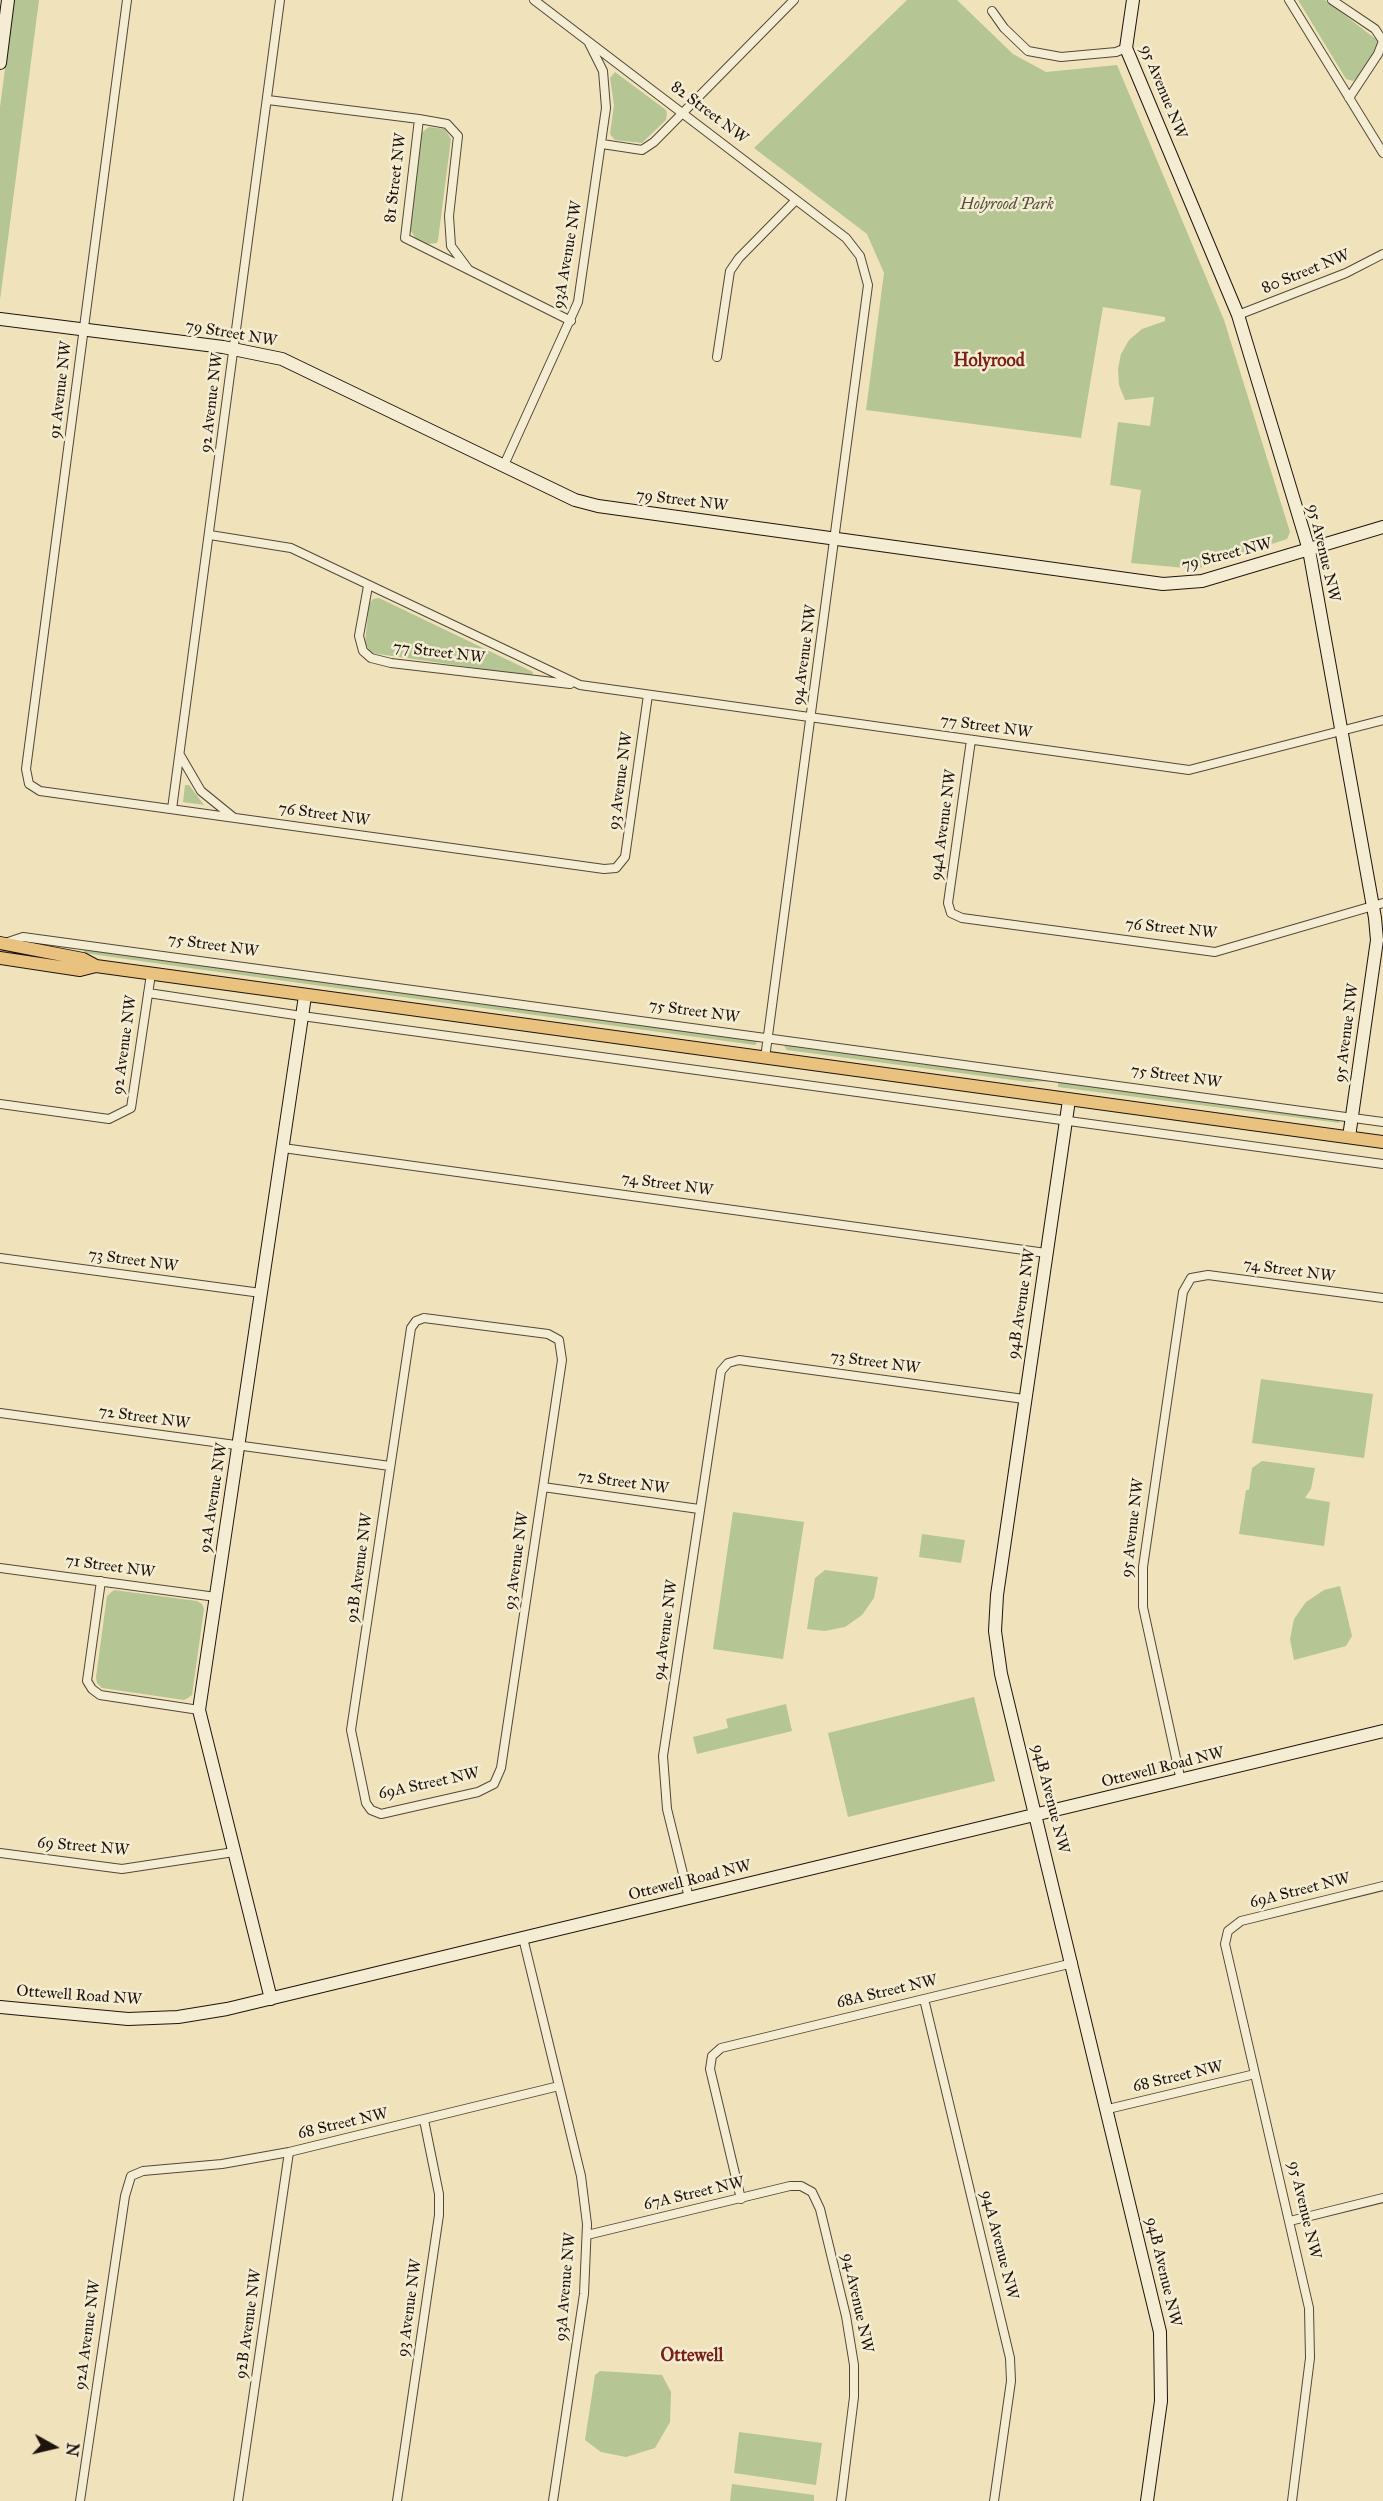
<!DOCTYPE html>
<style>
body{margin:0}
#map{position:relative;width:1383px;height:2501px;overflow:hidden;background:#f0e3bb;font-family:"IM FELL Great Primer",serif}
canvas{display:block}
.north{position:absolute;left:24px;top:2417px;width:60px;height:60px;-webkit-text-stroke:4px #f5edd3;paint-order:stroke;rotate:98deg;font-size:16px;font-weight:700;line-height:24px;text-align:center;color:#1f130d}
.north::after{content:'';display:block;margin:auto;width:21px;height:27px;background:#1f130d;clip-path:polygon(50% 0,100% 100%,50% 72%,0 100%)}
</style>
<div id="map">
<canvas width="1383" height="2501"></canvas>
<div class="north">N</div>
</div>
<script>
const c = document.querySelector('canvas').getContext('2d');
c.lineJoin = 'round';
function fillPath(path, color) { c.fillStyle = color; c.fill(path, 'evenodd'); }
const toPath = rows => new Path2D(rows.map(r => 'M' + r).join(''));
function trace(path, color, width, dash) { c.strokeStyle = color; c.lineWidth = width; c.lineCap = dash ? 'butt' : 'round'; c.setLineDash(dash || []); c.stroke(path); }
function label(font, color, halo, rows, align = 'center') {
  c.font = font + ' "IM FELL Great Primer",serif'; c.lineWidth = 5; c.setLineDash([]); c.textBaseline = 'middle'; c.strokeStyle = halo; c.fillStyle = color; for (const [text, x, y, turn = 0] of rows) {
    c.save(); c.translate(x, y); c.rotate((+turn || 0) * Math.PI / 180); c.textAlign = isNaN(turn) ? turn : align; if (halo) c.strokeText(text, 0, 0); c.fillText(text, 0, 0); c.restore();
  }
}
fillPath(toPath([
 [14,0,39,0,0,300,0,107],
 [907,0,957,0,1013,54,1046,72,1117,65,1224,320,1290,532,1287,539,1196,569,1131,563,1141,490,1110,485,1118,422,1150,426,1154,397,1125,400,1119,385,1118,369,1121,354,1129,340,1142,329,1165,321,1165,317,1103,307,1081,438,866,410,884,273,867,234,754,148],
 [1298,0,1325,0,1377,40,1377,48,1357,78,1353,81,1346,79],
 [615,72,666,110,667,114,666,120,642,143,615,140,610,134,614,105,610,78],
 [429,127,445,129,451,139,438,240,437,243,428,244,417,240,409,228,421,133],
 [379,598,533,672,532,676,371,653,365,643,369,604,373,599],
 [185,785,189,785,204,805,183,802],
 [86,950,755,1041,757,1043,755,1045,190,968,84,953,84,950],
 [784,1046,794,1046,1052,1081,1028,1082,787,1050],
 [1058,1082,1338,1120,1340,1123,1058,1087],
 [1261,1379,1373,1394,1364,1458,1252,1443],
 [1262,1461,1315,1468,1311,1489,1305,1498,1330,1502,1324,1546,1239,1534,1246,1490,1249,1490,1252,1468],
 [733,1512,804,1522,783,1659,713,1649],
 [922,1534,965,1540,961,1563,919,1557],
 [825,1570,878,1577,874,1598,862,1615,845,1627,825,1631,807,1629,815,1578],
 [1340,1586,1352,1636,1346,1646,1294,1660,1290,1639,1294,1619,1306,1602,1324,1590],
 [114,1590,197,1601,202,1604,204,1609,192,1695,188,1698,184,1700,102,1688,97,1683,96,1677,107,1596],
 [974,1697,995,1781,848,1817,828,1733],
 [786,1704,792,1731,697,1754,693,1737,728,1728,726,1719],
 [600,2371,662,2375,671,2392,670,2422,655,2448,626,2457,601,2452,585,2440,595,2375],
 [739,2432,822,2443,816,2485,734,2473],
 [732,2484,814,2495,814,2501,730,2501]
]), '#b5c594');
const street = toPath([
 [127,0,26,769,29,784,40,791,604,869,616,868,625,857,648,695],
 [534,0,846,238,860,256,868,285,765,1058],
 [1289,0,1383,153],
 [1332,0,1375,29,1383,41,1378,54,1349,98],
 [992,11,1004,28,1028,51,1061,57,1116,52,1126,48],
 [268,100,419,119,405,238,571,321],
 [419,119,447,124,458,136,449,216,451,246,468,269],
 [602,144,642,150,654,142,794,0],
 [1238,315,1346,273,1383,254],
 [717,357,730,271,739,258,796,200],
 [504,465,578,302,606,108,603,71,589,43],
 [210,535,291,548,580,685,1189,770,1383,720],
 [368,586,359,636,363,651,371,658,391,663,570,684],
 [971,740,948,903,951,913,962,918,1215,952,1383,903],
 [180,755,201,791,233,817],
 [172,809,280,0],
 [5,943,23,937,1383,1122],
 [148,993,302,1016,1383,1164],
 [0,1104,109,1119,131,1108,151,974],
 [283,1148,1046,1253],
 [0,1258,261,1293],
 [424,1318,548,1334,559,1340,562,1360,501,1768,494,1784,478,1792,381,1814,371,1810,366,1803,351,1730,411,1328,416,1321,424,1318],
 [0,1413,390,1466],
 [543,1487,699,1509],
 [0,1568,216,1597],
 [101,1581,87,1681,92,1689,100,1695,199,1710],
 [1181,1781,1143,1607,1143,1567,1183,1292,1191,1278,1208,1275,1383,1298],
 [0,1853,122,1869,234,1852],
 [689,1898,667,1809,663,1756,721,1371,728,1363,739,1360,1024,1399],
 [523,1938,581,2176,587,2224,584,2294,553,2501],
 [924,1999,1010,2358,1011,2381,994,2501],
 [1108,2109,1255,2074],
 [741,2199,710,2069,712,2056,721,2048,1073,1963],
 [1290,2221,1383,2198],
 [587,2235,790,2186,801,2186,812,2192,820,2209,846,2316,854,2365,854,2397,841,2501],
 [80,2501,125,2196,131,2176,143,2171,222,2164,289,2152,559,2086],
 [238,2501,289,2152],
 [397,2501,439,2215,439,2194,424,2120],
 [1292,2501,1310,2358,1309,2308,1225,1944,1228,1931,1241,1921,1383,1886]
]);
const secondary = toPath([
 [1133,0,1126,48,1238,315,1309,550,1375,918,1377,940,1349,1137],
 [0,63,8,0],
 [0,319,223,347,282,359,575,500,598,506,1163,584,1202,581,1383,527],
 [1069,1100,997,1595,995,1631,1001,1674,1160,2332,1161,2401,1147,2501],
 [271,1999,199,1710,305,996],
 [0,2007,128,2019,178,2017,227,2009,1383,1731]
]);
const primary = toPath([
 [0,943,83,959,96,966],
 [0,958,80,970,96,966,1383,1142]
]);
trace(street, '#534738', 10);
trace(secondary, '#1f130d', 14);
trace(primary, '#1f130d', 14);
trace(street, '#f5edd3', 8);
trace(secondary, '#f5edd3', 12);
trace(primary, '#e8c27e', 12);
label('16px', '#1f130d', '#f5edd3', [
 ["95 Avenue NW",1163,92,68],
 ["82 Street NW",709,113,37],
 ["81 Street NW",396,178,-83],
 ["93A Avenue NW",568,255,-80],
 ["80 Street NW",1306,272,-22],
 ["79 Street NW",231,334,10],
 ["91 Avenue NW",61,390,-83],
 ["92 Avenue NW",212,403,-83],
 ["79 Street NW",682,501,7],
 ["95 Avenue NW",1323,553,77],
 ["79 Street NW",1227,555,-14],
 ["77 Street NW",439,653,7],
 ["94 Avenue NW",805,655,-82],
 ["77 Street NW",986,727,8],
 ["93 Avenue NW",621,781,-82],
 ["76 Street NW",324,815,8],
 ["94A Avenue NW",944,825,-82],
 ["76 Street NW",1171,929,6],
 ["75 Street NW",213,946,8],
 ["75 Street NW",694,1012,8],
 ["95 Avenue NW",1347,1033,-82],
 ["92 Avenue NW",125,1045,-82],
 ["75 Street NW",1176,1077,8],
 ["74 Street NW",667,1185,8],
 ["73 Street NW",133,1261,8],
 ["74 Street NW",1289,1271,8],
 ["94B Avenue NW",1022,1304,-81],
 ["73 Street NW",875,1363,8],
 ["72 Street NW",144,1418,8],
 ["72 Street NW",623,1483,8],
 ["92A Avenue NW",214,1498,-81],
 ["95 Avenue NW",1133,1528,-83],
 ["93 Avenue NW",517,1561,-82],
 ["71 Street NW",110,1567,8],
 ["92B Avenue NW",360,1568,-82],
 ["94 Avenue NW",666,1630,-82],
 ["Ottewell Road NW",1163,1768,-14],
 ["69A Street NW",429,1784,-12],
 ["94B Avenue NW",1050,1799,76],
 ["69 Street NW",83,1847,5],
 ["Ottewell Road NW",690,1881,-14],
 ["69A Street NW",1300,1891,-14],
 ["68A Street NW",887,1992,-13],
 ["Ottewell Road NW",79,1996,4],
 ["68 Street NW",1178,2077,-13],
 ["68 Street NW",343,2124,-13],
 ["67A Street NW",694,2194,-13],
 ["95 Avenue NW",1304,2210,77],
 ["94A Avenue NW",999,2245,76],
 ["94B Avenue NW",1163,2272,77],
 ["93A Avenue NW",566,2287,-85],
 ["94 Avenue NW",857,2303,78],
 ["93 Avenue NW",410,2308,-82],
 ["92B Avenue NW",249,2324,-82],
 ["92A Avenue NW",88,2335,-82]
]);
label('italic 16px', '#54513c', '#f5edd3', [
 ["Holyrood Park",1007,205]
]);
label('bold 18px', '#7a1f14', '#f5edd3', [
 ["Holyrood",989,362],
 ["Ottewell",692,2357]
]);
</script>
